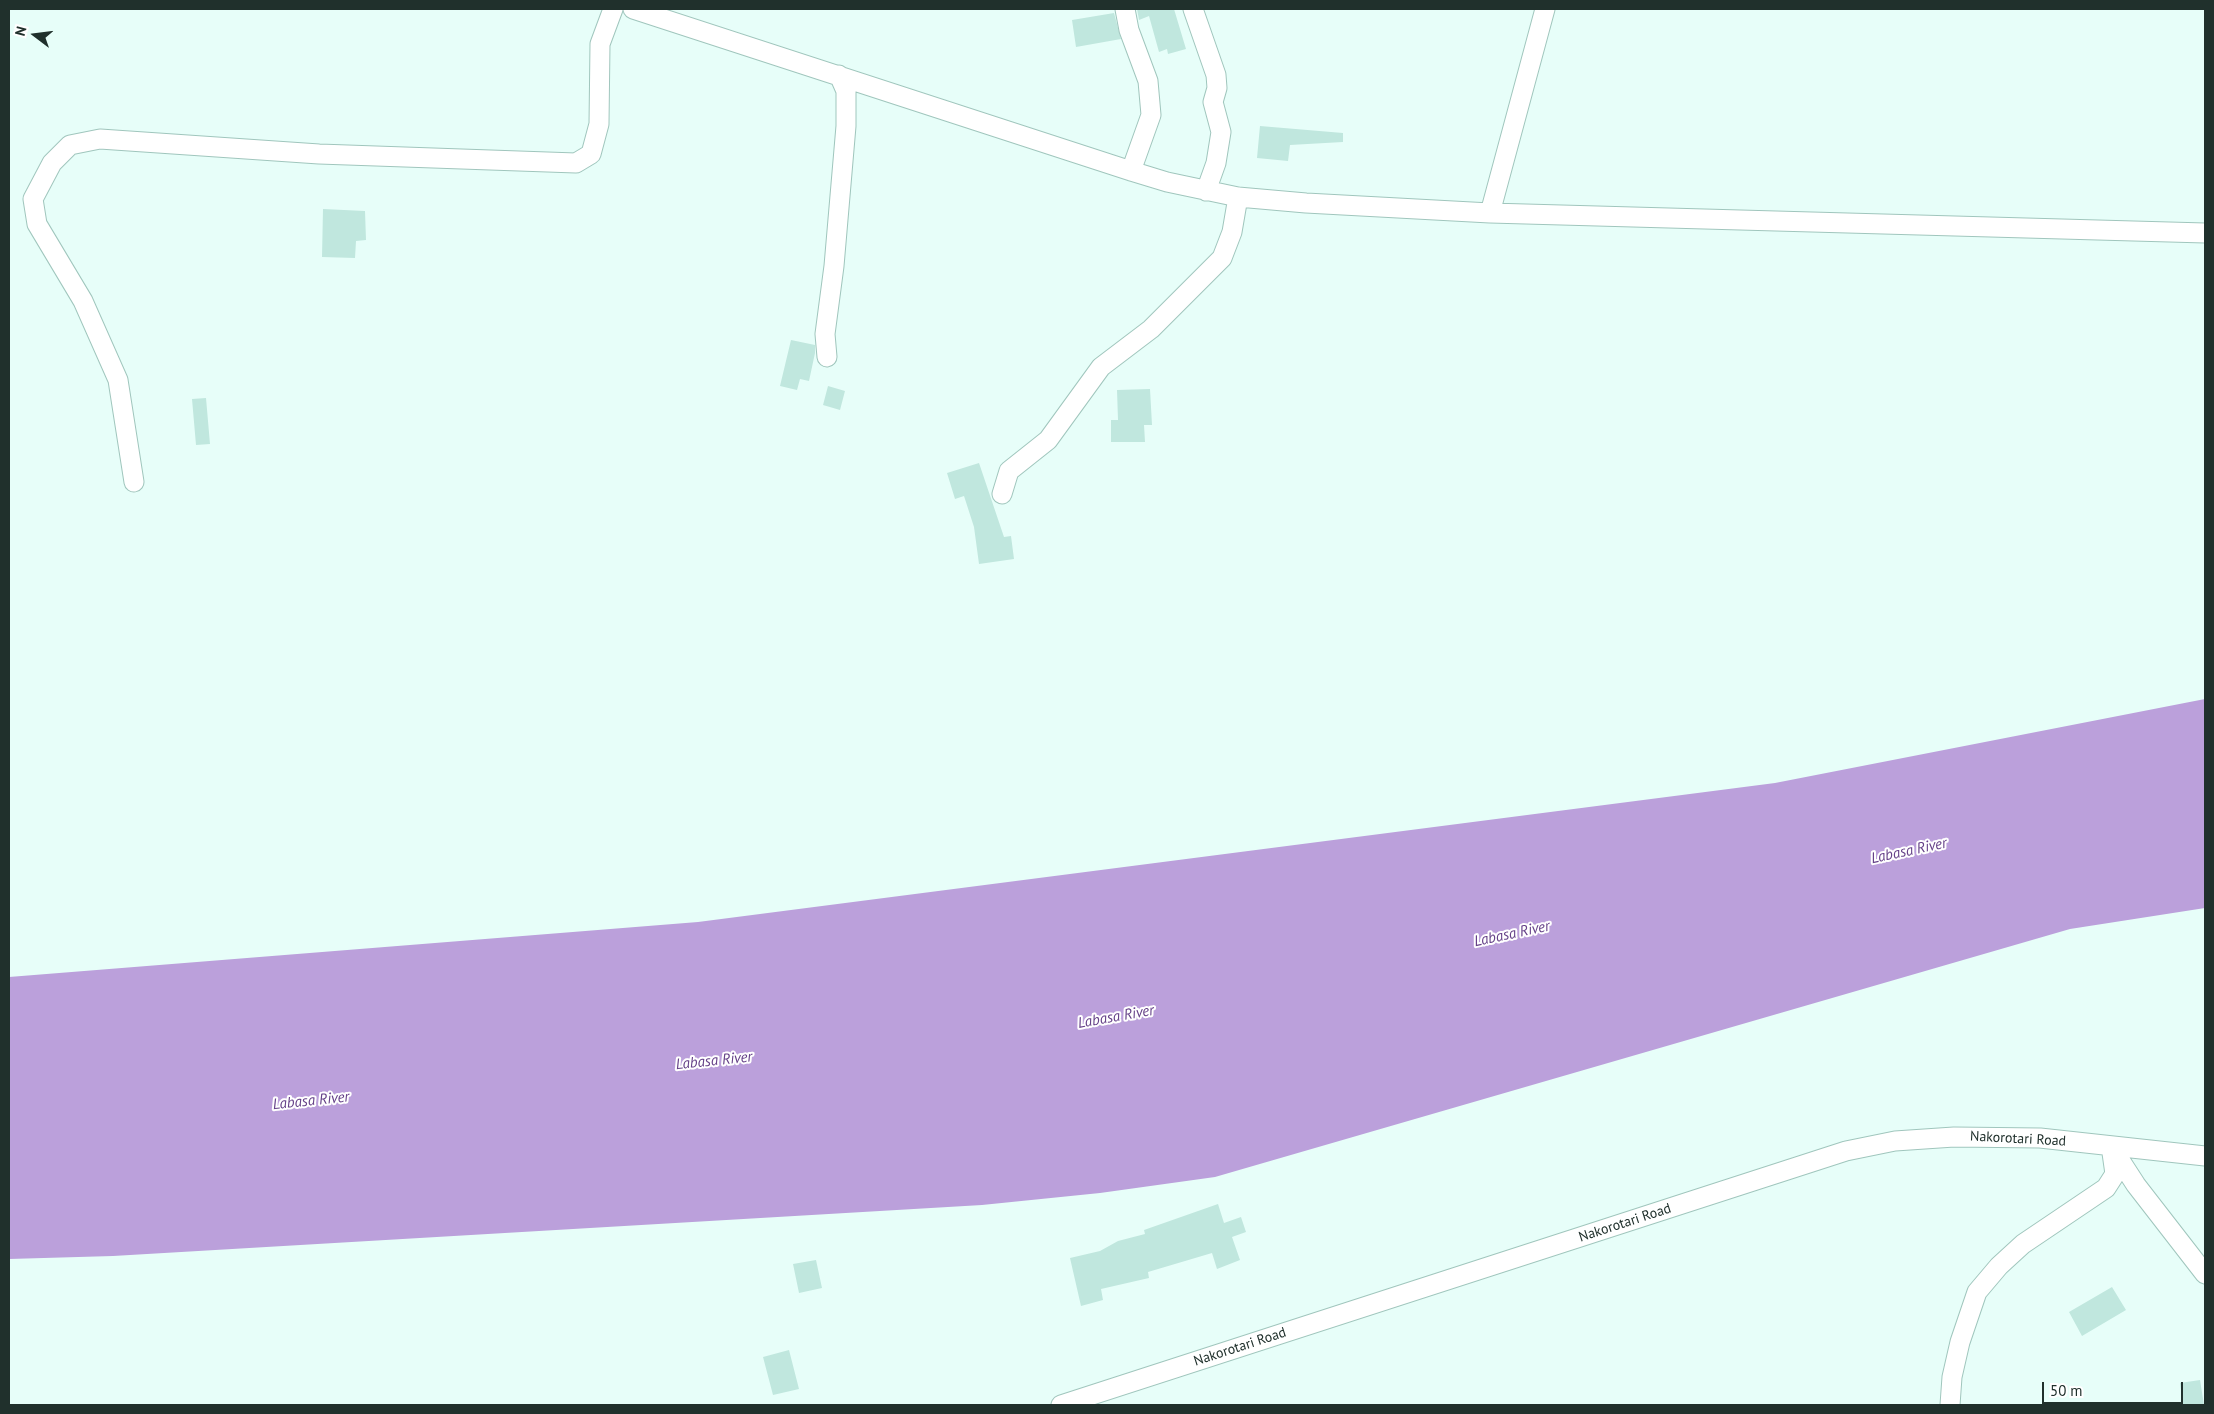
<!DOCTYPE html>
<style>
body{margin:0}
#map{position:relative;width:2214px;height:1414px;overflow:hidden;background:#e7fef9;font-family:"PT Sans",sans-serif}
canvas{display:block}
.frame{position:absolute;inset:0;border:10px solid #20302c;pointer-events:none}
.north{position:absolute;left:10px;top:10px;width:50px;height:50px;-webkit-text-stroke:4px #fff;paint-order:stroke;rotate:285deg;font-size:14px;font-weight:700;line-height:20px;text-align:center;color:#20302c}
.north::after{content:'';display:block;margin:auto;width:18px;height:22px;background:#20302c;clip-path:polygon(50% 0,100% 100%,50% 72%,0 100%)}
.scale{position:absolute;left:2042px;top:1382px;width:141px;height:22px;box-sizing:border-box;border:2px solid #20302c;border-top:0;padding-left:6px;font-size:15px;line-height:18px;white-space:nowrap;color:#20302c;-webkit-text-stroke:4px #fff;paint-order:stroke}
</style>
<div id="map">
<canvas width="2214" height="1414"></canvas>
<div class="frame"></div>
<div class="north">N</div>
<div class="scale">50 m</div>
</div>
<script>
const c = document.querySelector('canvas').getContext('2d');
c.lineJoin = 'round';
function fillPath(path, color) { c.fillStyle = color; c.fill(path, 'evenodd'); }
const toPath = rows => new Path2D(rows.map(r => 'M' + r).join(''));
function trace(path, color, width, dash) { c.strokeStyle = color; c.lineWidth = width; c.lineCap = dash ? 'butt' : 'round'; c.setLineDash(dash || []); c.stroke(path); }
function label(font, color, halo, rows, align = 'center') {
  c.font = font + ' "PT Sans",sans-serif'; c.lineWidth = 4; c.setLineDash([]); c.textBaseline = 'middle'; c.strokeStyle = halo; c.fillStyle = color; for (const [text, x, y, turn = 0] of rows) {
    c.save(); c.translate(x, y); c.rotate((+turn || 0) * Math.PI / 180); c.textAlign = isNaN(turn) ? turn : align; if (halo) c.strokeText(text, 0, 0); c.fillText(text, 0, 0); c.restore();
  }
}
fillPath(toPath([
 [2205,699,2205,908,2070,929,1215,1177,1100,1193,982,1205,113,1256,9,1259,9,977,698,922,1775,783]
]), '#bba0db');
fillPath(toPath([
 [1137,9,1174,9,1186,49,1168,54,1167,49,1159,52,1149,16,1139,20],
 [1114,13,1121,39,1076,47,1072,20],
 [1260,126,1343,133,1343,142,1290,145,1288,161,1257,158],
 [323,209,365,211,366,240,356,241,355,258,322,257],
 [791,340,815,345,815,353,809,381,800,379,797,390,780,386],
 [828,386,845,391,840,410,823,405],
 [1150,389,1152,425,1144,425,1145,442,1111,442,1111,420,1118,420,1117,390],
 [206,398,210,444,196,445,192,399],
 [979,463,1004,537,1011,536,1014,559,979,564,974,527,964,496,955,499,947,473],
 [1218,1204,1224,1223,1241,1217,1246,1232,1232,1237,1240,1260,1217,1269,1212,1253,1148,1272,1149,1278,1101,1289,1103,1300,1081,1306,1070,1258,1100,1251,1118,1241,1145,1234,1144,1230],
 [816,1260,822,1288,799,1293,793,1264],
 [2112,1287,2126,1310,2082,1336,2069,1312],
 [789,1350,799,1389,773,1395,763,1357],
 [2200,1380,2204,1405,2183,1405,2180,1383]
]), '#c0e7de');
const minor = toPath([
 [633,9,1131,171,1167,182,1238,197,1306,203,1490,213,2205,233],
 [1125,9,1129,30,1148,81,1151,115,1131,171],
 [1193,9,1216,75,1217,88,1213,102,1221,132,1216,163,1206,191],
 [1490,213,1545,9],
 [827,357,825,334,834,266,846,126,846,91,839,75],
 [134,482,118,380,83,301,37,224,33,199,52,163,70,145,100,139,319,154,576,163,591,154,599,124,600,44,613,9],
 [1002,494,1009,471,1048,440,1101,367,1151,329,1222,258,1232,232,1238,197],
 [2114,1151,2136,1185,2205,1274],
 [1061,1405,1846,1151,1895,1141,1954,1137,2040,1138,2205,1156],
 [1950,1405,1952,1377,1960,1342,1977,1292,1999,1266,2023,1244,2106,1188,2115,1174,2111,1146]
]);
trace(minor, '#a0c6bd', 21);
trace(minor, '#fff', 19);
label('14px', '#20302c', '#fff', [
 ["Nakorotari Road",2018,1139,3],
 ["Nakorotari Road",1625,1223,-18],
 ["Nakorotari Road",1240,1347,-18]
]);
label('italic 15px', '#654188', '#fff', [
 ["Labasa River",1909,851,-12],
 ["Labasa River",1512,934,-12],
 ["Labasa River",1116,1017,-10],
 ["Labasa River",714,1061,-6],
 ["Labasa River",311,1101,-6]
]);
</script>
